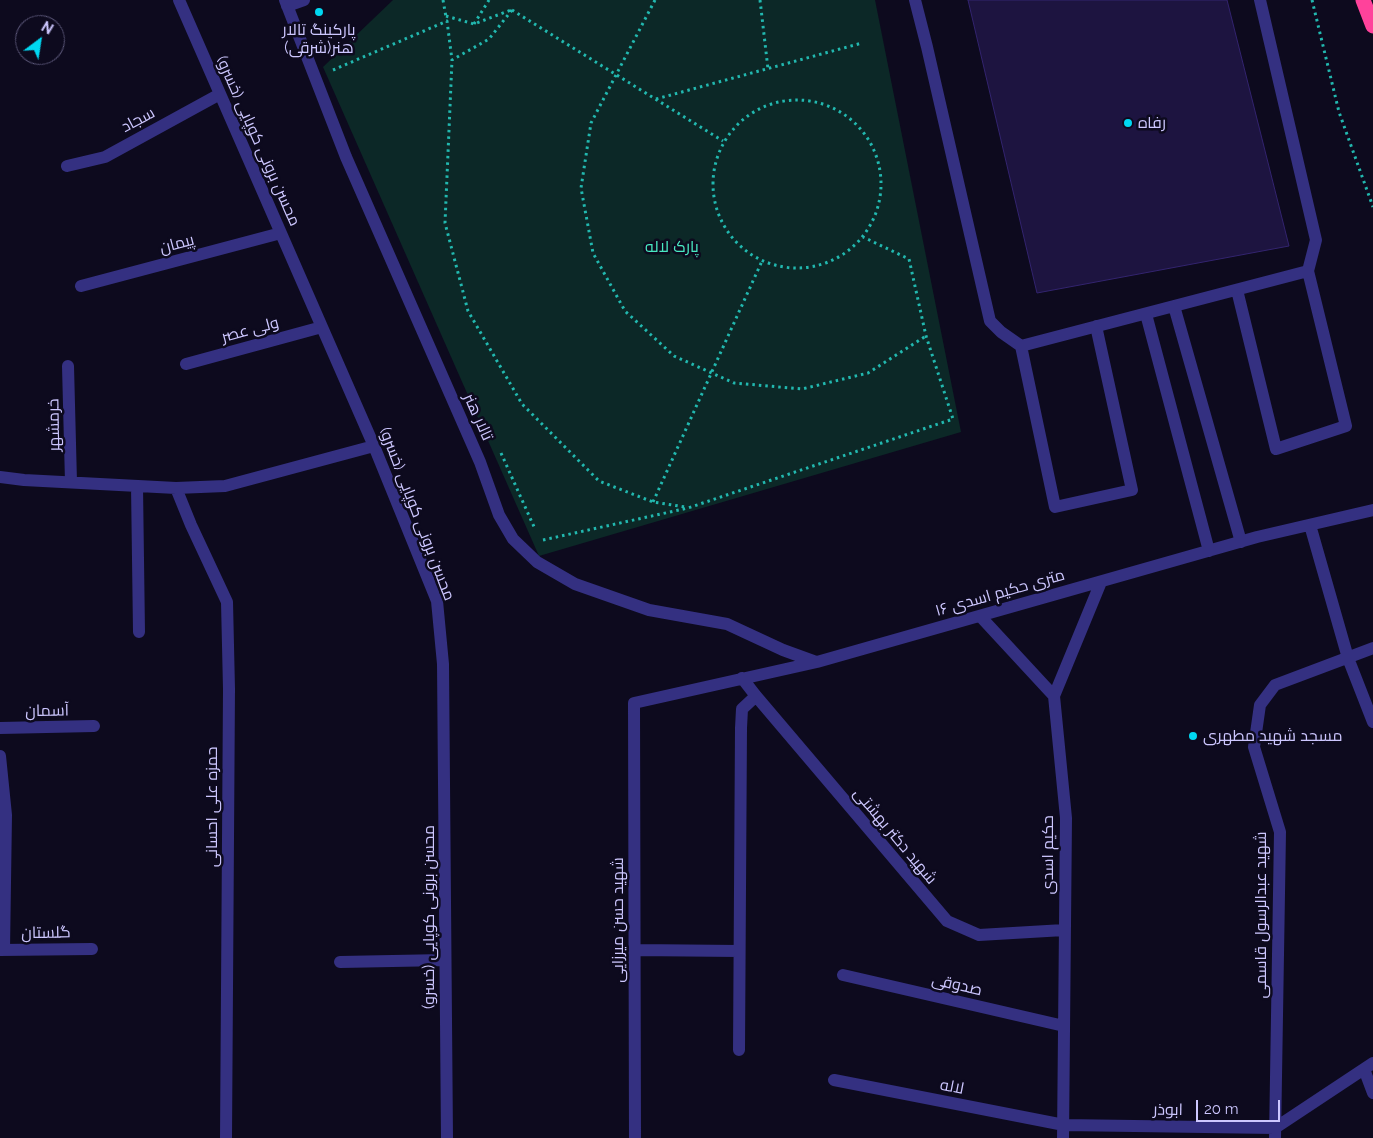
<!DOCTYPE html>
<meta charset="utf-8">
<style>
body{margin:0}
#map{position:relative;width:1373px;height:1138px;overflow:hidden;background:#0d0a1e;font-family:Raleway,sans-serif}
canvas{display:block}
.north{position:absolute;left:15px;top:15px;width:50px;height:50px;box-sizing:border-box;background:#0d0a1e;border:1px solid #5a5678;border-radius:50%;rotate:31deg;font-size:14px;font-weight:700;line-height:20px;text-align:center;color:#cdc7ff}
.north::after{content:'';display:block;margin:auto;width:18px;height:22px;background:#00d8f2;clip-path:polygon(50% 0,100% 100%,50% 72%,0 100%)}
.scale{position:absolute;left:1196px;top:1100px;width:84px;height:22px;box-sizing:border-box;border:2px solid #cdc7ff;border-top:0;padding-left:6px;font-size:15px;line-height:18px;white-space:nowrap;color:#cdc7ff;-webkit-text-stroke:4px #0d0a1e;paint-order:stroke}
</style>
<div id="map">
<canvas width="1373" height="1138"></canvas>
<div class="north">N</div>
<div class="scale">20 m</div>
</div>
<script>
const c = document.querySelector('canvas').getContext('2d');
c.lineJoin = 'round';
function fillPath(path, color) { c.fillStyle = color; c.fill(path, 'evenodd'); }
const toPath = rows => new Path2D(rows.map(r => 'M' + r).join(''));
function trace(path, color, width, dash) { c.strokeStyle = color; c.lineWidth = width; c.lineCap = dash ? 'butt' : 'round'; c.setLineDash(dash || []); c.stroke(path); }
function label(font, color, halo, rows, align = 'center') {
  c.font = font + ' Raleway,Cairo,sans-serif'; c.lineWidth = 5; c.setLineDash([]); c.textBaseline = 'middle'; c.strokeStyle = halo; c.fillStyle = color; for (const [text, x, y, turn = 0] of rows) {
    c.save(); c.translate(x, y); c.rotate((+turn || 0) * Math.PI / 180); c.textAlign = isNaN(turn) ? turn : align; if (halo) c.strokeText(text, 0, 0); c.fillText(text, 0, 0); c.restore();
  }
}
fillPath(toPath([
 [393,0,875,0,961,432,539,556,323,67]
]), '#0c2827');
const building = toPath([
 [968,0,1227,0,1289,246,1037,293,968,0]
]);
fillPath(building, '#1d1440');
trace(building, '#33246f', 1);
trace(toPath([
 [443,0,446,17],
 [655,0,591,123,581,188,593,253,625,311,674,356,734,383,802,389,868,373,926,336],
 [760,0,768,69],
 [1312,0,1339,112,1373,207],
 [512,10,489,39,452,60,445,223,468,311,522,404,599,481,653,502,685,507],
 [512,10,723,141],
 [446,16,474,24,511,10],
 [474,24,489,0],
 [333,70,447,21,452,60],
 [656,99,862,43],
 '713 184a84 84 0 1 1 168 0a84 84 0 1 1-168 0Z',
 [501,453,535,529],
 [653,502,762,261],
 [543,540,688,508,953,419,926,336,909,259,863,237]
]), '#22b8af', 3, [2.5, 4]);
trace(toPath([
 [179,0,374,446,437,601,443,664,447,1138],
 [285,0,346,157,480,462,499,515,513,539,537,562,575,584,649,610,727,624,783,650,816,662],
 [915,0,927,47,990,321,1001,332,1021,346,1055,507,1132,490,1096,326],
 [287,6,304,0],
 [67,166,105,157,220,94],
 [81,286,281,233],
 [1237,290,1276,449,1346,426,1308,271],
 [1174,306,1241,542],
 [1146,314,1209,551],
 [1021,346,1308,271,1316,240,1260,0],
 [186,364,322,327],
 [68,366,71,482],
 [0,477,24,480,176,488,225,486,374,446],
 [137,486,139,632],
 [176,488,191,525,227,602,229,689,226,1138],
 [1310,525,1348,658,1373,722],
 [980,616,1054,696],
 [742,678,756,696,947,921,979,935,1064,930],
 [0,728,94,726],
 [0,756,6,815,4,950],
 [0,950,92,949],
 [635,950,739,951],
 [340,962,445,960],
 [843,975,1064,1026],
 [739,1050,741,728,742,709,756,696],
 [1364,1069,1373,1093],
 [834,1080,1064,1125,1275,1128,1373,1063],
 [635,1138,634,703,817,662,1257,537,1373,510],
 [1063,1138,1066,818,1054,696,1101,582],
 [1275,1138,1280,832,1254,747,1260,705,1275,685,1373,648]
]), '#343081', 12);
trace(toPath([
 [1363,0,1373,26]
]), '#ff429b', 15);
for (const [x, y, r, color] of [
 [319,12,5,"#00d8f2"],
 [1128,123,5,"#00d8f2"],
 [1193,736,5,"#00d8f2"]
]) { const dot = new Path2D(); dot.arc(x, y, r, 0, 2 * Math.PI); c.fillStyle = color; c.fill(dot); trace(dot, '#0d0a1e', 2); }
label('16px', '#cdc7ff', '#0d0a1e', [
 ["پارکینگ تالار",319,30,"center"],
 ["هنر(شرقی)",319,48,"center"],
 ["رفاه",1138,123],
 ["مسجد شهید مطهری",1203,736]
], 'left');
label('16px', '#cdc7ff', '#0d0a1e', [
 ["سجاد",138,120,-28],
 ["محسن برونی کوپایی (خسرو)",258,141,66],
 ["پیمان",177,244,-15],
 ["ولی عصر",250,330,-15],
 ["تالار هنر",478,417,66],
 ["خرمشهر",54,425,-91],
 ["محسن برونی کوپایی (خسرو)",417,514,69],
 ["۱۶ متری حکیم اسدی",1000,593,-16],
 ["آسمان",47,711,-1],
 ["حمزه علی احسانی",212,807,-90],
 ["شهید دکتر بهشتی",895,836,50],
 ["حکیم اسدی",1048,855,-90],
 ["شهید عبدالرسول قاسمی",1261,915,-90],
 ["محسن برونی کوپایی (خسرو)",429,917,-90],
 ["شهید حسن میرزایی",618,920,-90],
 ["گلستان",46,933,-1],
 ["صدوقی",957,985,13],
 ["لاله",952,1087,11],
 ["ابوذر",1168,1110,1]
]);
label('16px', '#49e9c2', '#0d0a1e', [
 ["پارک لاله",672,247]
]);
</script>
